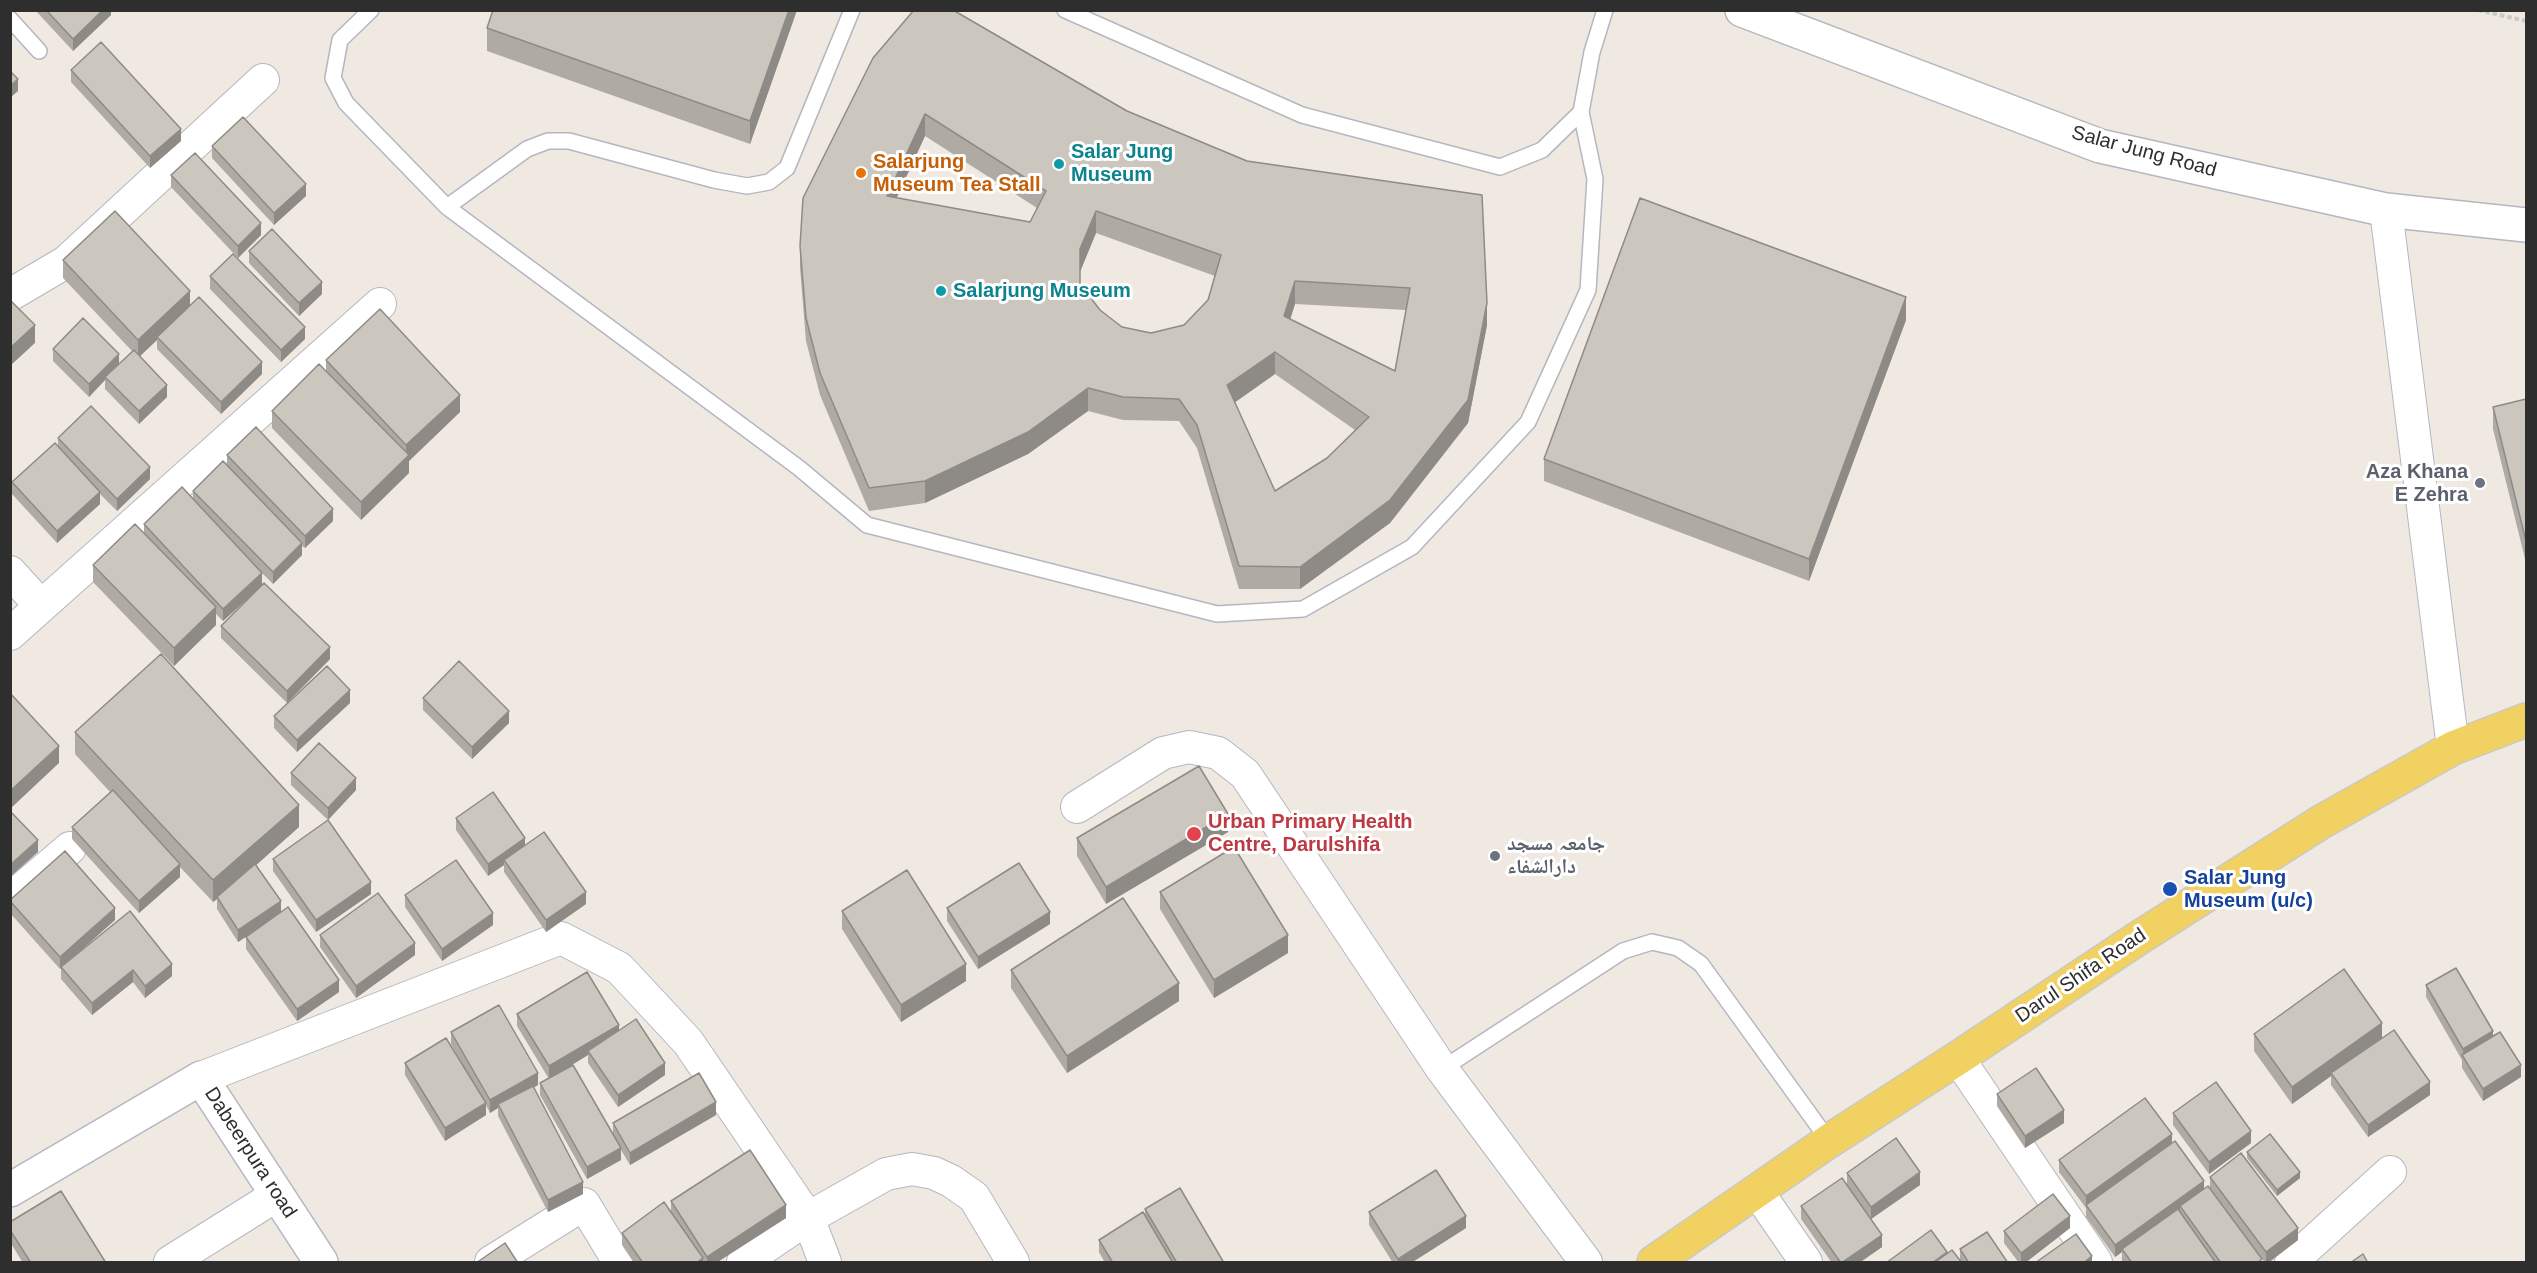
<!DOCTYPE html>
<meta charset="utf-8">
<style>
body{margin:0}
#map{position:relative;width:2537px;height:1273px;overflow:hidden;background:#efe9e1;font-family:Helvetica,sans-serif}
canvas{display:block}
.frame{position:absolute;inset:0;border:12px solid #2e2e2e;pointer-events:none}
</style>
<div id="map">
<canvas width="2537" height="1273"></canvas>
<div class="frame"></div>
</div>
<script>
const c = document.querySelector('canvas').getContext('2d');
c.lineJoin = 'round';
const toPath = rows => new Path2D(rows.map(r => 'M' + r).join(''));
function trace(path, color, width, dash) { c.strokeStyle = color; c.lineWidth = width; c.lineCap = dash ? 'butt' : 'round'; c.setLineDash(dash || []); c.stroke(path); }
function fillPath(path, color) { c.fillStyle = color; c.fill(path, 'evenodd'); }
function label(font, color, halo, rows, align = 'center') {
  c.font = font + ' Helvetica,"Noto Naskh Arabic",sans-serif'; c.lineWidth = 6; c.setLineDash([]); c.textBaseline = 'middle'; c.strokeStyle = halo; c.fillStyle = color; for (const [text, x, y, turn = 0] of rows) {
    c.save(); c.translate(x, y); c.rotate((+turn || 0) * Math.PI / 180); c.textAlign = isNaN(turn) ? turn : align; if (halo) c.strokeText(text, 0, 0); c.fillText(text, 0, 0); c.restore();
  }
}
const service = toPath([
 [371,10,340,40,333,78,346,103,447,207,799,468,867,525,1217,614,1303,609,1412,547,1528,422,1588,290,1595,179,1581,112],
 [1065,10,1302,115,1500,167,1542,150,1581,112,1592,52,1605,10],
 [10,19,39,51],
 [447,207,527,149,548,141,569,141,714,180,747,186,769,182,787,168,852,10],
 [1442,1069,1623,951,1652,942,1678,948,1701,964,1829,1141]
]);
const minor = toPath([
 [2386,210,2453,748],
 [10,295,66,262,263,80],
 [10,572,41,606],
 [10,634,380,304],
 [1077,807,1163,753,1189,747,1218,753,1245,774,1442,1069,1586,1262],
 [10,899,70,848],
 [1958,1058,2096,1262],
 [201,1078,561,938,619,968,688,1042,808,1218,825,1262],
 [1757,1191,1806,1262],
 [170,1262,277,1195],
 [491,1262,584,1204,619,1262],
 [743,1262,808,1218,886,1174,912,1169,934,1173,951,1181,974,1197,1013,1262],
 [2291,1262,2390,1172]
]);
const tertiary = toPath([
 [10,1190,201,1078,321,1262]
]);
const secondary = toPath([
 [1742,10,2100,146,2386,210,2526,225]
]);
const primary = toPath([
 [1654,1262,1829,1141,1958,1058,2137,939,2321,822,2453,748,2526,720]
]);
trace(service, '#b4b7c1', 18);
trace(minor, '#b4b7c1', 34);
trace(tertiary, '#b4b7c1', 36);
trace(secondary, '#b4b7c1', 36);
trace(primary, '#c9c9c9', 36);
trace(toPath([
 [2478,10,2526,21]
]), '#c9c9c9', 4, [4.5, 3]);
trace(service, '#fff', 15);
trace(minor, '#fff', 32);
trace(tertiary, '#fff', 33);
trace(secondary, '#fff', 33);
trace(primary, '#f2d163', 33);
fillPath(toPath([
 [35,10,111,10,111,15,73,51],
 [797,10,750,144,487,51,487,28],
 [914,10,1487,325,1468,423,1390,523,1300,589,1239,589,1197,448,1179,421,1123,420,1088,411,1028,454,925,503,869,511,820,395,806,341,800,268,800,246],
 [925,136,1037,208,1030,222,896,198],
 [1096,233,1215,276,1208,300,1184,325,1151,333,1122,327,1100,310,1080,284,1080,271],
 [1295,304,1406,310,1395,371,1290,319],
 [1275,374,1355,430,1327,458,1275,491,1235,402],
 [71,70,181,141,150,168,71,82],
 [212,146,306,196,274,225,212,158],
 [171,175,261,235,238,258,171,187],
 [249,251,322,294,299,316,249,263],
 [63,260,190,305,262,374,221,414,157,349,157,340,140,356,167,397,139,424,105,389,105,380,89,397,53,361,53,349,119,364,132,351,63,278],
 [210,276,305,339,281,362,210,289],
 [1906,320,1809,581,1544,481,1544,459],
 [326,360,460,412,409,461,409,473,361,520,272,428,272,411,326,371],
 [2526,399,2526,563,2493,429,2493,407],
 [58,438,150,479,117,511,100,494,100,504,57,543,12,494,12,482,58,446],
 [227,455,333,521,305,548,302,546,302,555,273,584,261,572,262,585,330,659,287,703,221,638,221,626,255,592,223,621,216,614,216,625,174,666,93,582,93,565,144,533,144,524,193,499,193,491,227,466],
 [423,698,509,723,472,759,423,710],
 [350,703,297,752,274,728,274,716],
 [75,732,299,827,256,865,281,912,339,992,297,1021,246,949,246,937,238,942,217,909,217,899,213,902,180,867,180,877,139,913,72,839,72,827,110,792,75,754],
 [291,773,356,790,328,820,291,785],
 [456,818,525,846,586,904,546,932,504,872,504,865,488,876,456,830],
 [1228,832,1106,904,1077,856,1077,838],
 [273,859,371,894,316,932,273,871],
 [1160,892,1288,953,1214,998,1160,909],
 [405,895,493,925,442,961,405,907],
 [10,900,115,920,72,958,172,976,145,998,133,982,92,1015,61,979,61,968,60,969,10,913],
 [947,908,1050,924,978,969,947,921],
 [842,911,966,981,901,1022,842,929],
 [320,935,415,955,356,998,320,947],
 [1011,970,1179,1001,1067,1073,1011,988],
 [2426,985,2493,1036,2521,1077,2483,1101,2462,1068,2462,1060,2426,997],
 [517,1014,619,1031,665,1075,618,1107,588,1063,588,1055,552,1077,613,1134,613,1123,716,1115,630,1165,621,1150,621,1160,587,1179,540,1095,540,1083,549,1079,517,1026],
 [451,1032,538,1085,534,1087,583,1194,548,1212,498,1116,498,1108,490,1113,486,1105,486,1115,445,1141,405,1075,405,1063,469,1076,451,1044],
 [2254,1034,2382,1038,2430,1095,2368,1137,2331,1085,2331,1076,2292,1104,2254,1051],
 [1997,1094,2064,1123,2025,1148,1997,1106],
 [2173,1113,2251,1143,2209,1174,2173,1125],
 [2172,1144,2204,1188,2210,1188,2210,1177,2298,1240,2268,1263,2265,1263,2231,1217,2262,1263,2124,1263,2122,1261,2122,1252,2115,1257,2086,1217,2086,1208,2059,1172,2059,1160],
 [2247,1152,2300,1178,2277,1196,2247,1158],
 [1847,1173,1920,1185,1871,1219,1852,1192,1882,1247,1859,1263,1832,1263,1801,1219,1801,1206,1847,1185],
 [671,1201,786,1218,716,1263,634,1263,622,1245,622,1233,671,1211],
 [1145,1209,1224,1263,1105,1263,1099,1252,1099,1240,1145,1216],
 [1369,1212,1466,1228,1411,1263,1393,1263,1369,1225],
 [10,1222,106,1263,23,1263,10,1242],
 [2070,1228,2025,1263,2019,1263,2004,1243,2004,1231],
 [1960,1249,2008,1263,1886,1263,1947,1253,1960,1261]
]), '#afaba4');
fillPath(toPath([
 [103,10,111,10,111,15,73,51,73,39],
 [789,10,797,10,750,144,750,121],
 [18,79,18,91,10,98,10,86],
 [925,114,925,136,887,219,887,196],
 [181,129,181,141,150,168,150,156],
 [306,184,306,196,274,225,274,213],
 [1096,211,1096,233,1080,272,1080,249],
 [261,223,261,235,238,258,238,246],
 [1295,281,1295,304,1284,339,1284,316],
 [322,282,322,294,299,316,299,303],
 [190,291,190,309,157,337,157,340,138,358,138,340],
 [1906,297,1906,320,1809,581,1809,559],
 [1487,303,1487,325,1468,423,1390,523,1300,589,1300,567],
 [35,325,35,343,10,366,10,348],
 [305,327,305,339,281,362,281,350],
 [1275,352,1275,374,1227,408,1227,385],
 [119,354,119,366,105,377,105,380,89,397,89,384],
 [262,362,262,374,221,414,221,402],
 [167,385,167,397,139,424,139,411],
 [1088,388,1088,411,1028,454,925,503,925,481],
 [460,395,460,412,409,461,409,473,361,520,361,502,406,458,406,445],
 [150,467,150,479,117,511,117,499],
 [100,492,100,504,57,543,57,531],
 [333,509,333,521,305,548,305,536],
 [302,543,302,555,273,584,273,572],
 [262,573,262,586,223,621,223,609],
 [216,607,216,625,174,666,174,648],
 [330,647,330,659,287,703,287,691],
 [350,690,350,703,297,752,297,740],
 [509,711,509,723,472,759,472,747],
 [59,746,59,763,10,809,10,791],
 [356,778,356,790,328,820,328,808],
 [299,805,299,827,218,899,217,897,217,899,213,902,213,880],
 [1228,814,1228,832,1106,904,1106,887],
 [525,838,525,850,504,860,504,865,488,876,488,864],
 [38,840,38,852,10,877,10,865],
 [180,864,180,877,139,913,139,901],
 [371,882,371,894,316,932,316,920],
 [586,892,586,904,546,932,546,920],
 [281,901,281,913,238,942,238,930],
 [115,908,115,920,60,969,60,957],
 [1050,912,1050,924,978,969,978,957],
 [493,913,493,925,442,961,442,949],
 [1288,935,1288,953,1214,998,1214,980],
 [415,943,415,955,356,998,356,986],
 [172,964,172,976,145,998,145,986],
 [966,964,966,981,901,1022,901,1005],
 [133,970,133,982,92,1015,92,1003],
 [339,980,339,992,297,1021,297,1009],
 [1179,983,1179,1001,1067,1073,1067,1056],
 [2382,1023,2382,1040,2331,1073,2331,1076,2292,1104,2292,1087],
 [619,1025,619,1037,588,1051,588,1055,549,1079,549,1066],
 [2493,1031,2493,1044,2463,1057,2463,1049],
 [665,1063,665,1075,618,1107,618,1095],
 [2521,1065,2521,1077,2483,1101,2483,1089],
 [538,1073,538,1085,500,1107,498,1104,498,1108,490,1113,490,1100],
 [2430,1082,2430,1095,2368,1137,2368,1125],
 [716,1102,716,1115,630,1165,630,1153],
 [486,1103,486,1115,445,1141,445,1128],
 [2064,1110,2064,1123,2025,1148,2025,1136],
 [2251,1131,2251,1143,2209,1174,2209,1162],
 [2172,1134,2172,1147,2086,1205,2086,1209,2086,1196],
 [621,1148,621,1160,587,1179,587,1167],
 [1920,1172,1920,1185,1871,1219,1871,1207],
 [2300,1172,2300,1178,2277,1196,2277,1190],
 [2204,1181,2204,1194,2180,1206,2180,1211,2122,1249,2122,1252,2115,1257,2115,1245],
 [583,1182,583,1194,548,1212,548,1200],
 [786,1205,786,1218,716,1263,707,1263,707,1257],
 [1466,1216,1466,1228,1411,1263,1398,1263,1398,1259],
 [2070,1216,2070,1228,2025,1263,2021,1263,2021,1253],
 [2298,1228,2298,1240,2268,1263,2266,1263,2266,1252],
 [1882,1235,1882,1247,1859,1263,1841,1263],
 [2092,1256,2092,1263,2083,1263],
 [703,1258,703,1263,696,1263]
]), '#8e8b86');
const building = toPath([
 [46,10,103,10,73,39,46,10],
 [493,10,789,10,750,121,487,28,493,10],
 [914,10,953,10,1127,111,1247,161,1482,195,1487,303,1468,400,1390,500,1300,567,1239,566,1197,425,1179,399,1123,397,1088,388,1028,432,925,481,869,488,820,373,806,318,800,246,803,198,873,58,914,10],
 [925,114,1046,191,1030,222,887,196,925,114],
 [1096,211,1221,255,1208,300,1184,325,1151,333,1122,327,1100,310,1080,284,1080,249,1096,211],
 [1295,281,1410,288,1395,371,1284,316,1295,281],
 [1275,352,1369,417,1327,458,1275,491,1227,385,1275,352],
 [101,42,181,129,150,156,71,70,101,42],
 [10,71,18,79,10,86,10,71],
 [243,117,306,184,274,213,212,146,243,117],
 [195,153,261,223,238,246,171,175,195,153],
 [1640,198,1906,297,1809,559,1544,459,1640,198],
 [115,211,190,291,138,340,63,260,115,211],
 [272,229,322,282,299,303,249,251,272,229],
 [233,254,305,327,281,350,210,276,233,254],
 [199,297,262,362,221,402,157,337,199,297],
 [10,300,35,325,10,348,10,300],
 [380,309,460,395,406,445,326,360,380,309],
 [83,318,119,354,89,384,53,349,83,318],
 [134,350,167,385,139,411,105,377,134,350],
 [319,364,409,455,361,502,272,411,319,364],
 [2526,399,2526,541,2493,407,2526,399],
 [91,406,150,467,117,499,58,438,91,406],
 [256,427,333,509,305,536,227,455,256,427],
 [55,443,100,492,57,531,12,482,55,443],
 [223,461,302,543,273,572,193,491,223,461],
 [182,487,262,573,223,609,144,524,182,487],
 [135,524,216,607,174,648,93,565,135,524],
 [264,583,330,647,287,691,221,626,264,583],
 [161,654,299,805,213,880,75,732,161,654],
 [459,661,509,711,472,747,423,698,459,661],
 [327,666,350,690,297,740,274,716,327,666],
 [10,693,59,746,10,791,10,693],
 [319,743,356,778,328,808,291,773,319,743],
 [1199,766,1228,814,1106,887,1077,838,1199,766],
 [113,790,180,864,139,901,72,827,113,790],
 [493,792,525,838,488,864,456,818,493,792],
 [10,811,38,840,10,865,10,811],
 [328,820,371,882,316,920,273,859,328,820],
 [544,832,586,892,546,920,504,860,544,832],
 [1234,847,1288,935,1214,980,1160,892,1234,847],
 [65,851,115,908,60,957,10,901,10,900,65,851],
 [456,860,493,913,442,949,405,895,456,860],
 [1019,863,1050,912,978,957,947,908,1019,863],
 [255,864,281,901,238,930,217,897,255,864],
 [907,870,966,964,901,1005,842,911,907,870],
 [378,893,415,943,356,986,320,935,378,893],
 [1123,898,1179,983,1067,1056,1011,970,1123,898],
 [288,907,339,980,297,1009,246,937,288,907],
 [130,911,172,964,145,986,133,970,92,1003,61,967,130,911],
 [2456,968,2493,1031,2463,1049,2426,985,2456,968],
 [2344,969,2382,1023,2292,1087,2254,1034,2344,969],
 [587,972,619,1025,549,1066,517,1014,587,972],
 [499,1005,538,1073,490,1100,451,1032,499,1005],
 [636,1019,665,1063,618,1095,588,1051,636,1019],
 [2394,1030,2430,1082,2368,1125,2331,1073,2394,1030],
 [2500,1032,2521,1065,2483,1089,2462,1055,2500,1032],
 [446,1038,486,1103,445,1128,405,1063,446,1038],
 [573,1065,621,1148,587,1167,540,1083,573,1065],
 [2036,1068,2064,1110,2025,1136,1997,1094,2036,1068],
 [699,1073,716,1102,630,1153,613,1123,699,1073],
 [2216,1082,2251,1131,2209,1162,2173,1113,2216,1082],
 [533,1086,583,1182,548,1200,498,1104,533,1086],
 [2145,1098,2172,1134,2086,1196,2059,1160,2145,1098],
 [2270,1134,2300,1172,2277,1190,2247,1152,2270,1134],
 [1896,1138,1920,1172,1871,1207,1847,1173,1896,1138],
 [2175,1141,2204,1181,2115,1245,2086,1205,2175,1141],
 [750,1150,786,1205,707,1257,671,1201,750,1150],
 [2241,1153,2298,1228,2266,1252,2210,1177,2241,1153],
 [1436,1170,1466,1216,1398,1259,1369,1212,1436,1170],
 [1842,1178,1882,1235,1841,1263,1801,1206,1842,1178],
 [2208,1186,2262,1259,2257,1263,2221,1263,2180,1206,2208,1186],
 [1180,1188,1224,1263,1177,1263,1145,1209,1180,1188],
 [61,1191,106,1263,31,1263,10,1230,10,1222,61,1191],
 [2053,1194,2070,1216,2021,1253,2004,1231,2053,1194],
 [664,1202,703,1258,696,1263,643,1263,622,1233,664,1202],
 [2178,1209,2216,1263,2132,1263,2122,1249,2178,1209],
 [1143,1212,1173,1263,1113,1263,1099,1240,1143,1212],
 [1931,1230,1947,1252,1932,1263,1886,1263,1931,1230],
 [1987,1232,2008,1263,1969,1263,1960,1249,1987,1232],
 [2076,1234,2092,1256,2083,1263,2035,1263,2076,1234],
 [505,1243,518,1263,476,1263,505,1243],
 [1952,1250,1962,1263,1934,1263,1952,1250],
 [2363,1254,2368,1263,2350,1263,2363,1254]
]);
fillPath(building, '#cbc7bf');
trace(building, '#8e8b86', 1.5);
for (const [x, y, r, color] of [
 [1059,164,6,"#0f9aa8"],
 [861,173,6,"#e8710a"],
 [941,291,6,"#0f9aa8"],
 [2480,483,6,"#6b7280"],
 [1194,834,8,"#e0444e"],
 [1495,856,6,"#6b7280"],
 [2170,889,8,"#1a4fb4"]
]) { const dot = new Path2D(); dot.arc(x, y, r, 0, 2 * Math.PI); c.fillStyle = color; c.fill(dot); trace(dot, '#fff', 2); }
label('bold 20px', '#0d838f', '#fff', [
 ["Salar Jung",1071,152],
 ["Museum",1071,175],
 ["Salarjung Museum",953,291]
], 'left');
label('20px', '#2e2e2e', '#fff', [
 ["Salar Jung Road",2144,152,15],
 ["Darul Shifa Road",2081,976,-34],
 ["Dabeerpura road",250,1153,57]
]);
label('bold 20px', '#c56008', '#fff', [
 ["Salarjung",873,162],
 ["Museum Tea Stall",873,185]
], 'left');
label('bold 20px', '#5b616d', '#fff', [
 ["Aza Khana",2468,472],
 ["E Zehra",2468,495],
 ["جامعہ مسجد",1507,844,"left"],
 ["دارالشفاء",1507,867,"left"]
], 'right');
label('bold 20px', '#be3a42', '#fff', [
 ["Urban Primary Health",1208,822],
 ["Centre, Darulshifa",1208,845]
], 'left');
label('bold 20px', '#164399', '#fff', [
 ["Salar Jung",2184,878],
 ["Museum (u/c)",2184,901]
], 'left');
</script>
